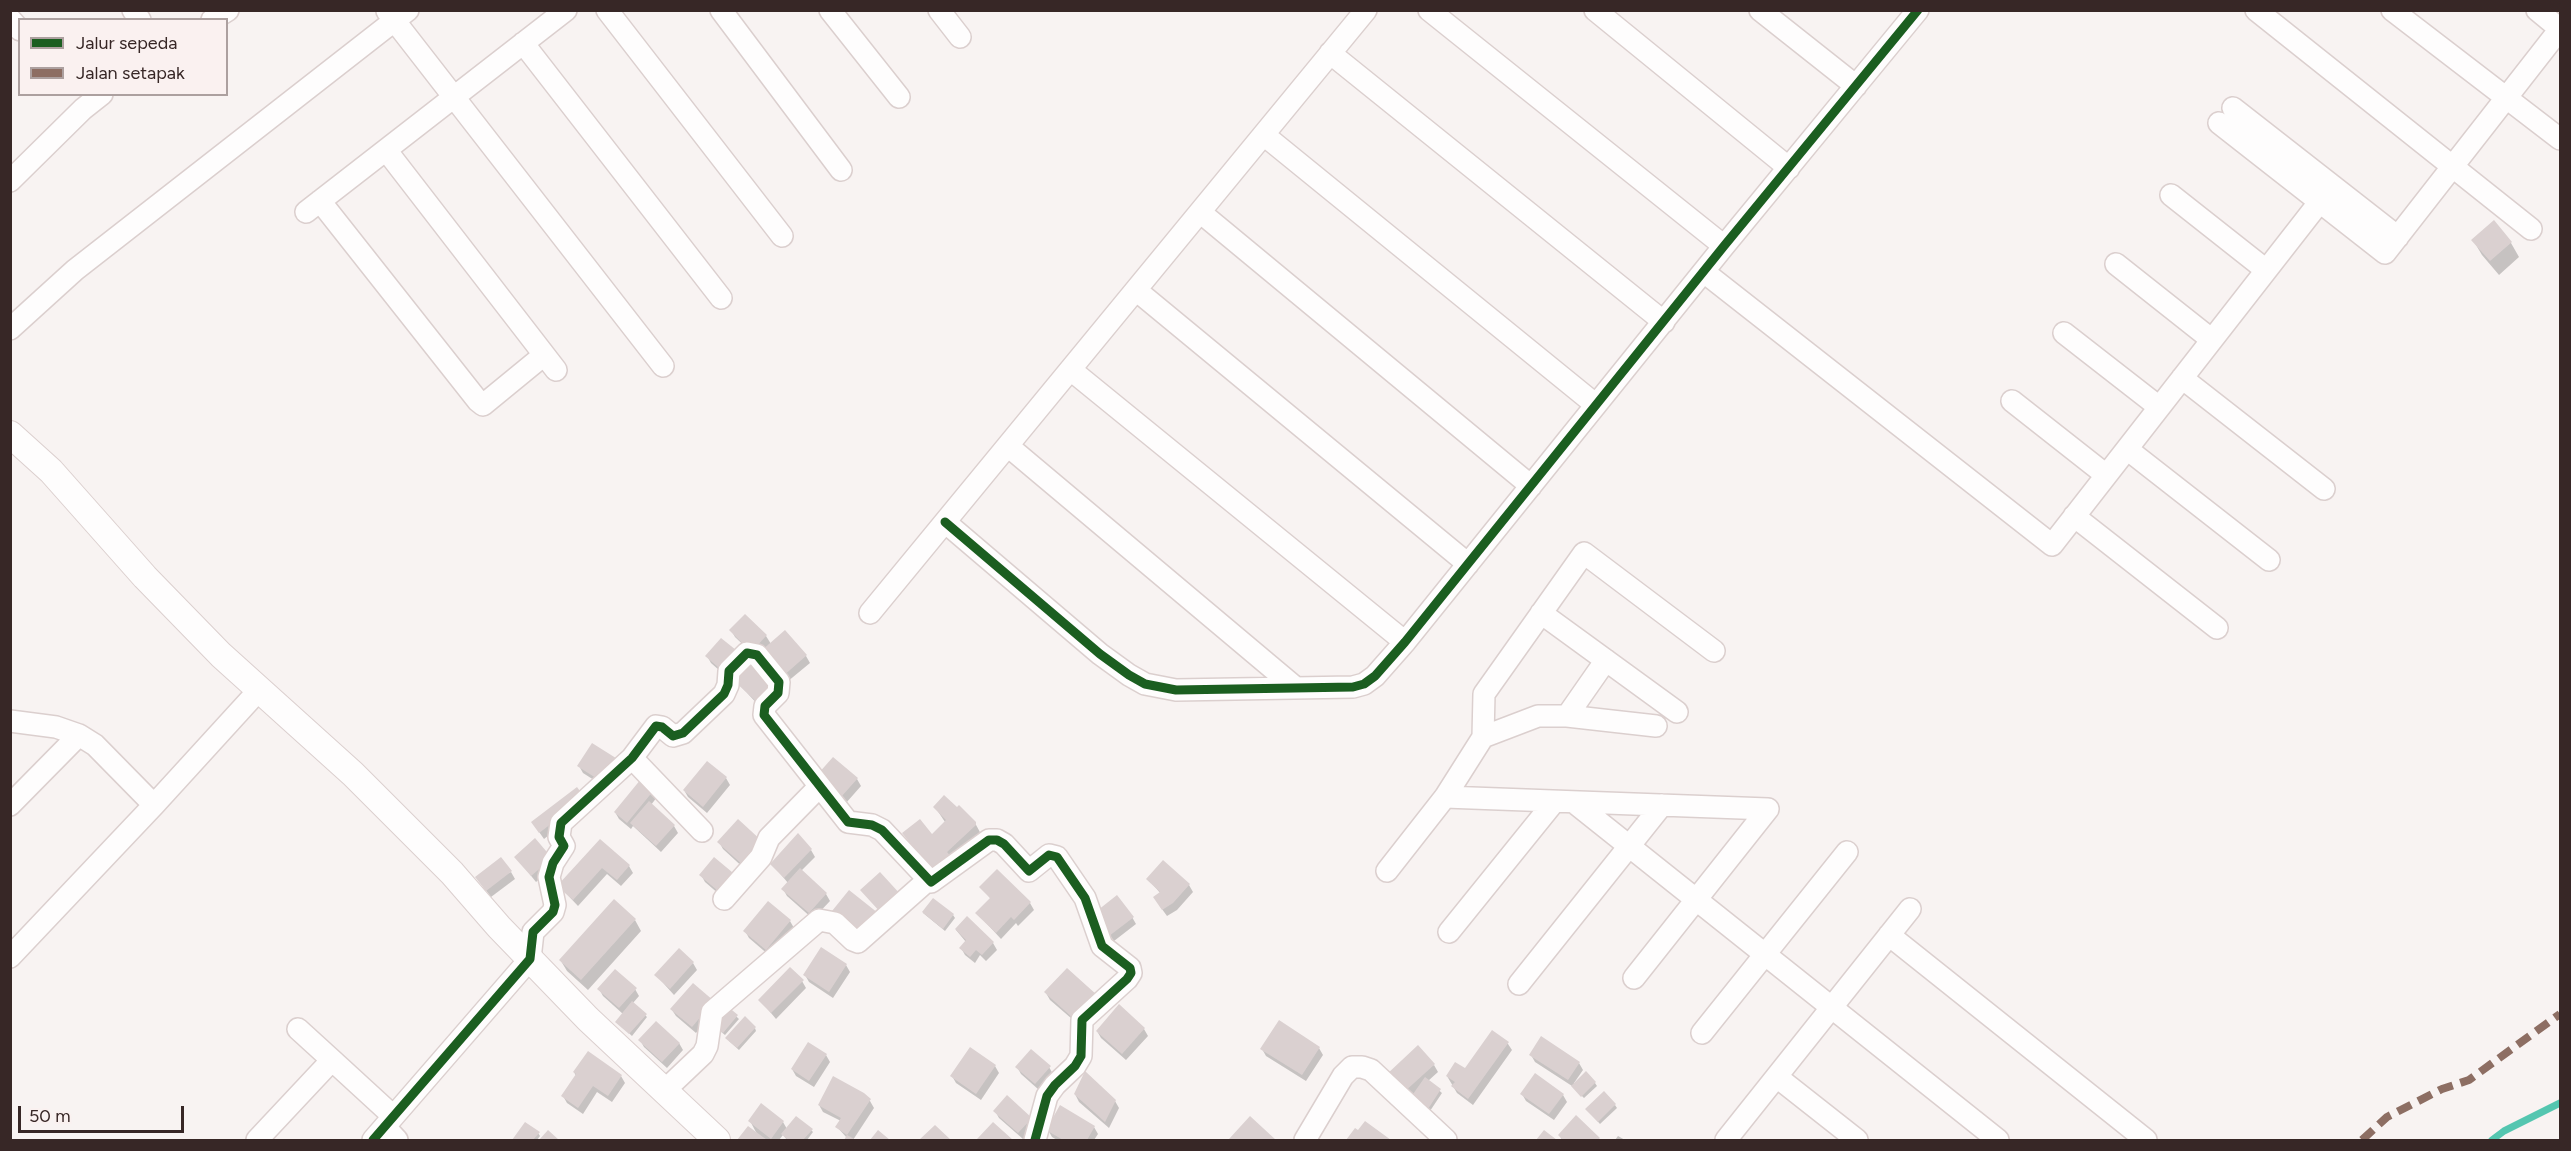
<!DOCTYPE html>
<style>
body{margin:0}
#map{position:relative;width:2571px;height:1151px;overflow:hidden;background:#f8f3f2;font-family:Figtree,sans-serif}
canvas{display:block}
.frame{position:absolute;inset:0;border:12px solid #372726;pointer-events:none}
.legend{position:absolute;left:18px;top:18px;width:210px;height:78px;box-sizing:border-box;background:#faf1f0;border:2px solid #aca09f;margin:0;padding:8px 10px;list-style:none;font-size:18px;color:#372726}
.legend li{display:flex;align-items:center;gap:12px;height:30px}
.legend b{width:30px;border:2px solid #aca09f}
.scale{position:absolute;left:18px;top:1106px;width:166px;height:27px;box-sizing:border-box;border:3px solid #372726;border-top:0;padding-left:8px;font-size:18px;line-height:21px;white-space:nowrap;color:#372726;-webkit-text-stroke:4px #faf1f0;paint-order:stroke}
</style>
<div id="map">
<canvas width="2571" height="1151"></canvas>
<div class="frame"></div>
<ul class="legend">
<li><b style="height:8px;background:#1b5e20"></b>Jalur sepeda</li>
<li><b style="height:8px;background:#8d6e63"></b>Jalan setapak</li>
</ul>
<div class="scale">50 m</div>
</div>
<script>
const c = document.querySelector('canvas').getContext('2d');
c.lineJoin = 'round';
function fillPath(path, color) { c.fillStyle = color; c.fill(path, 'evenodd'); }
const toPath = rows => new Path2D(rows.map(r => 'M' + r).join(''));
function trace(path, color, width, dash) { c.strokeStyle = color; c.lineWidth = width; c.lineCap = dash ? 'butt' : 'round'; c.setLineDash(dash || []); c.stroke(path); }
fillPath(toPath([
 [2473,240,2511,243,2519,257,2499,275,2482,255],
 [731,630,766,636,771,644,806,656,810,663,787,682,756,657,735,637],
 [739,655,729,679,711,663,707,656],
 [749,665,762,709,735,680],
 [592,745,608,789,583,773,579,766],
 [707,763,726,778,730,785,707,813,688,797,684,790],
 [857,779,861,786,846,803,823,782],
 [641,781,657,797,651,805,674,826,678,833,661,852,633,826,631,829,619,819,615,812],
 [587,805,544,839,537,829],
 [935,807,975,823,981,834,940,882,904,833,932,836,945,822],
 [600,841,629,866,633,873,621,886,607,874,578,906,559,886],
 [719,842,766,850,747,871,723,849],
 [811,850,815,857,801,871,826,894,830,901,813,919,787,896,783,889,788,883,772,864],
 [516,857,555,866,536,882],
 [511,872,515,879,491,897,481,884],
 [701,875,741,885,727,901,705,882],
 [1148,879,1189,885,1193,892,1177,910,1167,916,1159,905,1161,894],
 [981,887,1030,903,1034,910,1018,926,1016,923,1001,939,977,913,991,899],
 [923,913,953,915,955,918,945,931],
 [1132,917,1136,924,1114,941,1099,921],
 [967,919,993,943,997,950,986,961,980,955,975,963,965,955,961,948,966,942,956,930],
 [635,920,641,931,588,990,567,971,561,961],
 [790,921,794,928,770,956,749,938,745,931],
 [693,963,697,970,674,995,656,975],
 [846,965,850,972,833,998,809,982,805,975],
 [802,981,806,988,776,1019,760,1000],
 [599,989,635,989,639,996,633,1003,647,1017,632,1036,617,1022,623,1014,603,996],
 [1046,993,1099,1003,1079,1025,1050,1000],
 [727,1008,739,1019,725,1035,715,1027],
 [717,1009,696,1033,676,1016,672,1010],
 [755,1028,756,1031,739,1050,729,1041],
 [1144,1029,1148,1036,1126,1060,1101,1038,1097,1031],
 [1492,1032,1508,1044,1512,1050,1473,1105,1457,1093,1447,1076,1465,1070],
 [640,1040,679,1043,683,1050,667,1068,644,1047],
 [1319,1048,1323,1055,1306,1081,1266,1056,1262,1049],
 [826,1055,830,1062,814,1087,796,1076,792,1069],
 [1531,1055,1579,1063,1583,1070,1574,1083,1595,1083,1597,1086,1584,1098,1572,1086,1535,1062],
 [1434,1065,1438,1072,1428,1081,1442,1093,1430,1111,1392,1082],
 [995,1066,999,1073,981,1100,956,1083,952,1076],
 [1017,1067,1049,1067,1053,1074,1039,1090,1021,1074],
 [574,1072,621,1076,625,1083,612,1102,597,1092,583,1114,567,1103,563,1096,576,1076],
 [834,1078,870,1101,874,1108,853,1140,846,1140,847,1138,837,1127,841,1121,823,1112,819,1105],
 [1075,1094,1115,1101,1119,1108,1109,1128,1079,1102],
 [1522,1094,1563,1095,1567,1102,1554,1120,1526,1101],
 [1007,1098,1035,1126,1023,1139,999,1118,995,1111],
 [762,1105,783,1122,787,1129,811,1130,813,1132,807,1140,787,1140,783,1135,779,1140,739,1140,749,1128,757,1134,750,1121],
 [1615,1105,1617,1108,1600,1124,1589,1112],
 [1577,1117,1600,1140,1562,1140,1560,1136],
 [1250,1118,1274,1140,1232,1140],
 [1365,1123,1389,1140,1348,1140,1355,1130,1358,1133],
 [1094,1127,1098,1134,1094,1140,1057,1140,1052,1137,1048,1130],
 [538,1133,540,1136,537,1140,514,1140],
 [1618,1136,1625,1140,1615,1140]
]), '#0003');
trace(toPath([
 [2492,1140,2504,1131,2560,1103]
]), '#54c6b0', 7);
fillPath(toPath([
 [2494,220,2512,242,2490,261,2471,240],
 [745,614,767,635,751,652,729,630],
 [785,630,807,655,782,677,761,651],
 [721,638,741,654,725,673,705,656],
 [749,663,773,686,758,703,733,680],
 [592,743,619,760,604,783,577,766],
 [833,757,858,778,841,797,817,775],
 [707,761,727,777,703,807,683,790],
 [641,779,654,790,627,823,614,812],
 [577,787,585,798,539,833,531,822],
 [944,795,957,807,959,805,976,822,976,825,947,852,952,858,933,872,902,833,920,819,932,834,946,820,933,807],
 [649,801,675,825,656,846,630,823],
 [738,819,763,842,743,865,717,842],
 [798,833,812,849,784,878,770,864],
 [535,838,552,858,531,876,514,857],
 [600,839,630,865,617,880,602,868,573,900,557,886],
 [501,857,512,871,486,891,475,877],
 [714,857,738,877,723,895,699,875],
 [1163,860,1190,884,1173,903,1162,910,1153,897,1160,892,1146,879],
 [800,868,827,893,809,913,781,889],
 [997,869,1031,902,1014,920,1011,917,996,933,975,913,990,898,979,887],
 [880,872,902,896,882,914,860,890],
 [849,890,878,913,861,935,832,911],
 [1117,895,1134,917,1109,936,1093,914],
 [933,898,954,914,943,929,922,912],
 [614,899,636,919,581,980,559,960],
 [768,901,791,920,766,950,743,931],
 [967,916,994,942,982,955,976,950,970,957,959,948,966,940,955,929],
 [821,947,847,964,829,992,803,975],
 [679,948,694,962,670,989,654,975],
 [790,967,804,980,771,1013,758,1000],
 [1067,968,1097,995,1074,1019,1044,992],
 [615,969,637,988,619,1008,597,989],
 [693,983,714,1001,692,1027,670,1009],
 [632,1001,647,1014,629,1034,615,1022],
 [1119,1004,1145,1028,1122,1054,1096,1031],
 [727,1006,738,1015,723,1033,711,1024],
 [745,1016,756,1027,737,1048,725,1038],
 [1279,1020,1320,1047,1302,1075,1260,1049],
 [656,1021,680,1043,662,1062,638,1040],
 [1492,1030,1509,1042,1468,1099,1451,1086,1455,1082,1446,1076,1455,1062,1465,1068],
 [1541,1036,1580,1062,1568,1080,1529,1055],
 [808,1042,827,1054,809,1081,791,1069],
 [1418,1045,1435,1064,1403,1093,1386,1075],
 [970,1047,996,1065,976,1094,950,1076],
 [1031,1049,1051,1066,1035,1084,1015,1067],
 [588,1051,622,1075,608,1096,593,1086,578,1108,561,1096,576,1074,573,1072],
 [1085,1071,1116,1100,1105,1122,1074,1094],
 [1586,1071,1596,1082,1581,1097,1571,1086],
 [1535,1073,1564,1094,1549,1114,1520,1094],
 [833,1076,864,1093,871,1099,847,1135,856,1140,844,1140,847,1135,835,1127,841,1118,818,1105],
 [1425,1077,1441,1089,1428,1109,1411,1097],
 [1604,1091,1616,1104,1598,1122,1585,1109],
 [1007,1095,1032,1118,1018,1133,993,1111],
 [761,1103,784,1121,771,1139,748,1121],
 [1060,1105,1095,1126,1087,1140,1063,1140,1046,1130],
 [1576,1115,1600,1138,1598,1140,1563,1140,1558,1135],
 [796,1116,813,1129,803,1140,785,1140,787,1139,781,1134],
 [1250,1116,1276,1140,1229,1139],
 [1365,1121,1391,1140,1346,1140,1355,1128,1358,1130],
 [525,1122,540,1132,533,1140,512,1140],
 [993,1122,1013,1140,979,1140,977,1139],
 [935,1125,951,1140,919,1140],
 [748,1126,767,1140,737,1140],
 [548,1130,559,1140,539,1140],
 [878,1130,890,1140,870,1140],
 [1544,1130,1557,1140,1536,1140]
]), '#dad0d0');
const minor = toPath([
 [133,10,140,20],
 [607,10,782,236],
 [721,10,841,170],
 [830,10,899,97],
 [939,10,960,37],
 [1429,10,1724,246],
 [1595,10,1789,168],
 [1760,10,1856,86],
 [2256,10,2531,229],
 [2392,10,2560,139],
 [2537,10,2560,29],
 [387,11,663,366],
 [10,19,20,30],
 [212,20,228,10],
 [523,43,721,298],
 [1330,53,1664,322],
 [2233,108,2398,237],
 [2219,123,2385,253,2560,29],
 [1264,135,1596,405],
 [386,150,556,370],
 [10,181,83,109,102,94],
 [2171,195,2266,270],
 [320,201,478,401,483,405,544,355],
 [306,212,566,10],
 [1200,212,1531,486],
 [2116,264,2212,340],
 [1704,272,2052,545,2332,186],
 [1136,290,1468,564],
 [10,329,75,270,408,10],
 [2064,333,2159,407],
 [1071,370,1405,642],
 [2182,378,2324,489],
 [2012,401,2106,475],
 [1008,446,1296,688],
 [2127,449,2269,560],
 [2074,516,2217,628],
 [945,522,1100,654,1129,675,1145,684,1176,690,1353,687,1364,684,1375,676,1405,642,1724,246,1918,10],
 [870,613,1366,10],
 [1541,613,1677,712],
 [1567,716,1606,660],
 [10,721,56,727,79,735,95,745,154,805],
 [1483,737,1538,716,1567,716,1656,726],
 [632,758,702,831],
 [1445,797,1768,809],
 [1575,803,1998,1140],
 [10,805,79,735],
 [1387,871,1445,797,1483,737,1484,694,1584,553,1714,651],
 [724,899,761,857,769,838,819,787],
 [1449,932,1554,802],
 [1889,935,2146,1140],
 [10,957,154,805,259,690],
 [1634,978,1768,809],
 [1519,984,1662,805],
 [298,1029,332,1060],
 [1702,1033,1847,852],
 [1777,1077,1857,1140],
 [664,1091,703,1054,707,1046,712,1012,819,920,835,923,853,940,858,942,928,880],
 [385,1127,397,1140],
 [257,1140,332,1060,393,1116],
 [373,1140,530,959,533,932,553,912,555,905,549,877,553,863,564,846,559,837,561,823,632,758,656,726,662,727,673,736,683,733,724,694,728,685,729,671,747,653,757,655,779,682,778,693,765,706,764,715,848,822,872,825,882,830,931,882,989,840,997,840,1004,844,1029,871,1049,855,1057,857,1085,898,1102,946,1130,968,1131,973,1127,979,1082,1020,1081,1056,1075,1066,1055,1085,1047,1096,1035,1140],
 [1305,1140,1343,1076,1352,1067,1362,1067,1371,1070,1446,1140],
 [1726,1140,1910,909]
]);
const tertiary = toPath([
 [10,434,51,471,145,577,221,655,353,774,452,873,499,927,588,1019,717,1140]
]);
trace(minor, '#dbcfce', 24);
trace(tertiary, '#dbcfce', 28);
trace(minor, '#fefdfd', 21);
trace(tertiary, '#fefdfd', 26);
trace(toPath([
 [2362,1140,2387,1117,2442,1089,2469,1080,2560,1014]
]), '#8d6e63', 8, [15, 8]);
trace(toPath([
 [945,522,1100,654,1129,675,1145,684,1176,690,1353,687,1364,684,1375,676,1405,642,1724,246,1918,10],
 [373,1140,530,959,533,932,553,912,555,905,549,877,553,863,564,846,559,837,561,823,632,758,656,726,662,727,673,736,683,733,724,694,728,685,729,671,747,653,757,655,779,682,778,693,765,706,764,715,848,822,872,825,882,830,931,882,989,840,997,840,1004,844,1029,871,1049,855,1057,857,1085,898,1102,946,1130,968,1131,973,1127,979,1082,1020,1081,1056,1075,1066,1055,1085,1047,1096,1035,1140]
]), '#1b5e20', 9);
</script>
